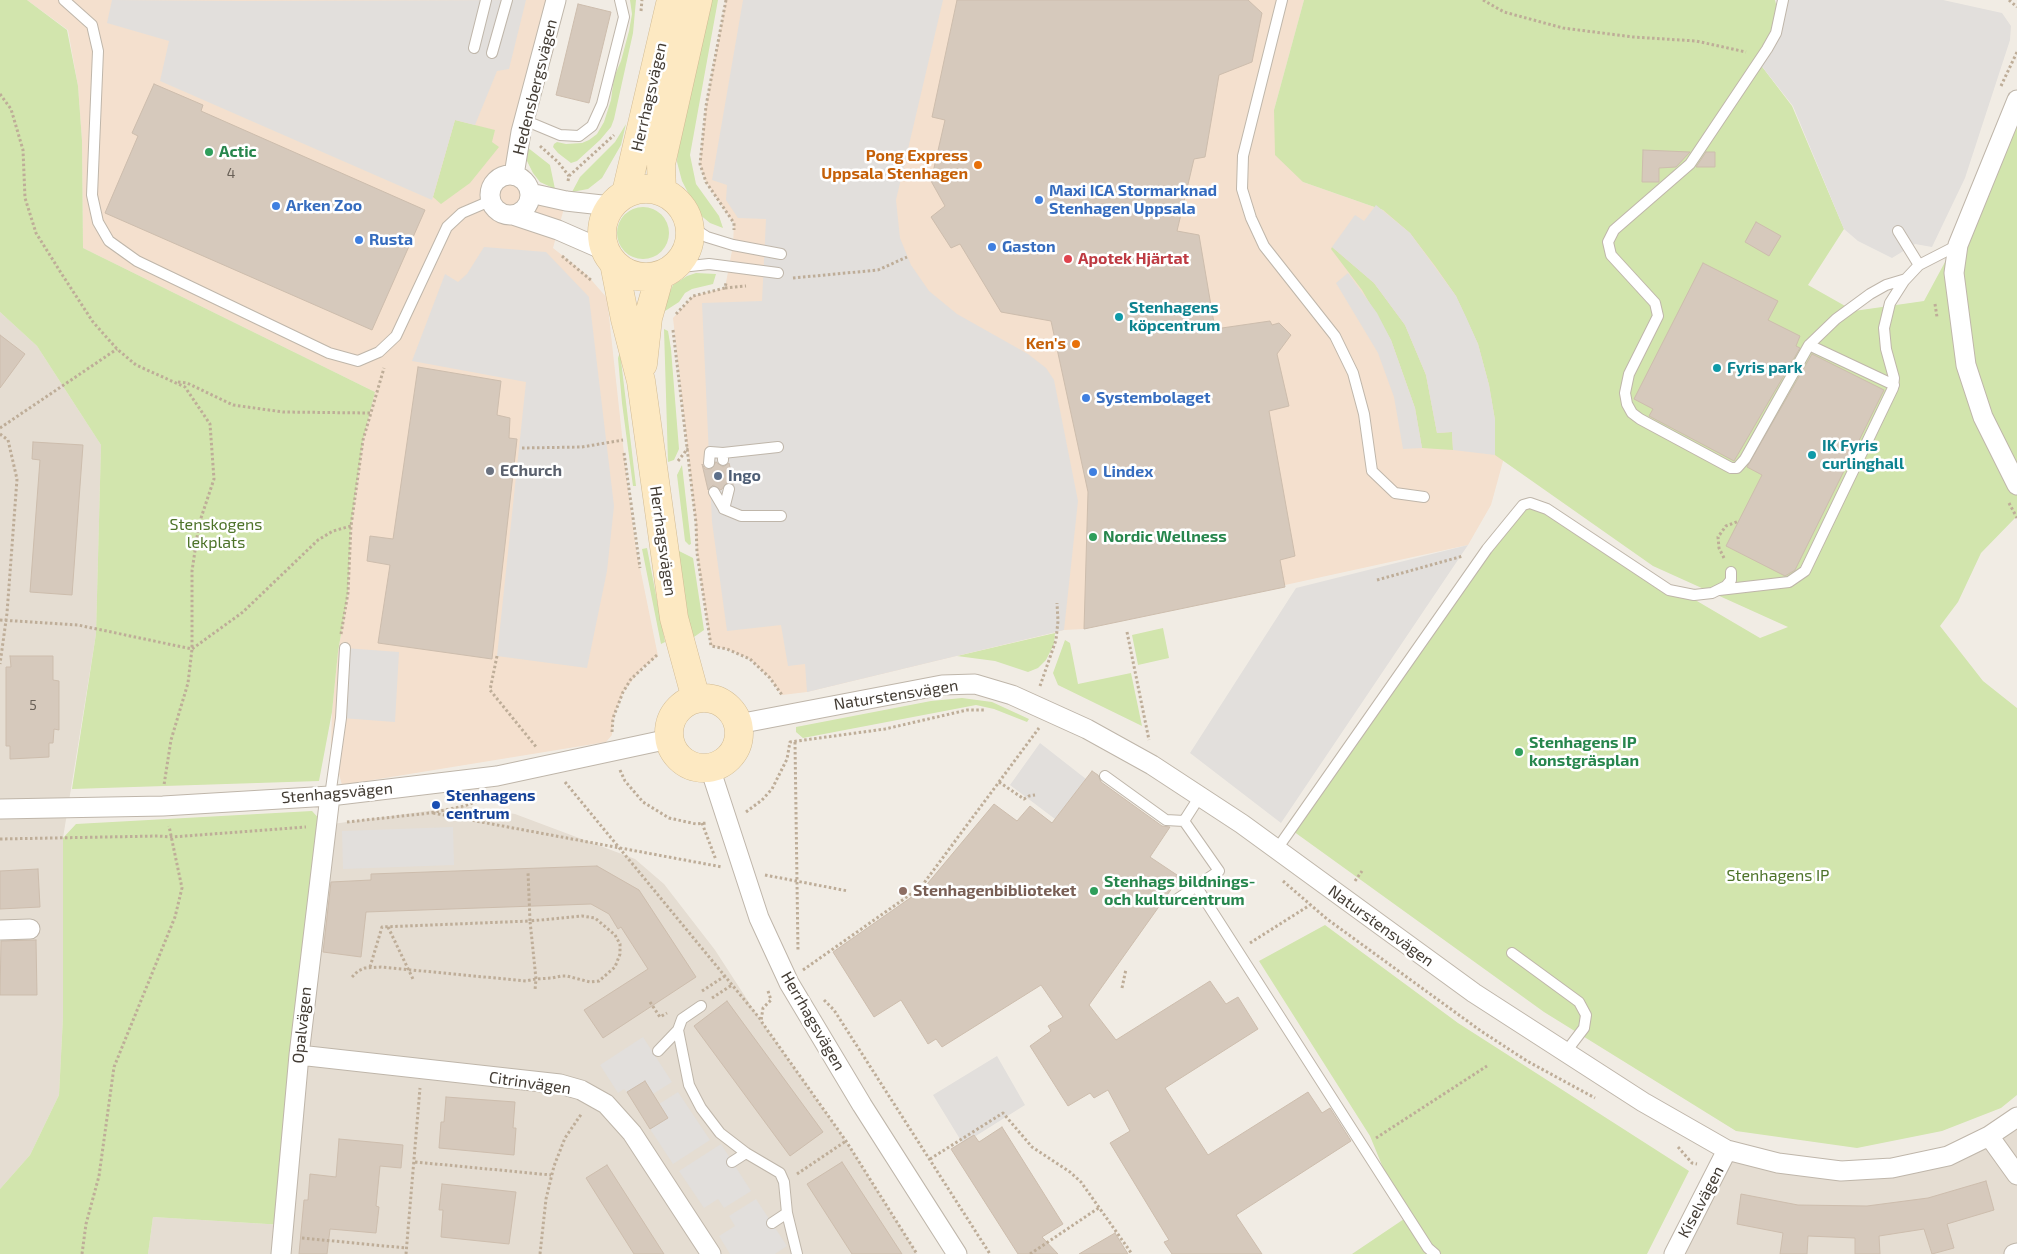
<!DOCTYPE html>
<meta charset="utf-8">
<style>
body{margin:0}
canvas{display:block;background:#f1ece4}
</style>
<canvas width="2017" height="1254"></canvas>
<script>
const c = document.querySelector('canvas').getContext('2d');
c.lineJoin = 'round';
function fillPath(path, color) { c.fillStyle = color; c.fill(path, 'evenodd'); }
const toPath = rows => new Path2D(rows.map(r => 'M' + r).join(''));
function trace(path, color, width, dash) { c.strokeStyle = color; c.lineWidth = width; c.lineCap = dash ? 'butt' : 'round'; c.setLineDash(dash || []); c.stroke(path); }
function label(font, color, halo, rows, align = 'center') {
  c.font = font + ' "Exo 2",sans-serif'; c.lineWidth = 5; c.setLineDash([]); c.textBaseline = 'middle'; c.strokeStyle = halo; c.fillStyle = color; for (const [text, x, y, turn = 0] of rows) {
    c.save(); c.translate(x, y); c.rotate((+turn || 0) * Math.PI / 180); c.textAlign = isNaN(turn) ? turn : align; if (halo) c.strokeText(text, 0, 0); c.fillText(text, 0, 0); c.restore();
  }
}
fillPath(toPath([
 [0,312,37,346,101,445,96,634,63,838,63,1017,59,1095,30,1155,0,1189],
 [464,806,515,814,635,859,664,884,715,950,761,1021,846,1141,917,1254,148,1254,153,1217,284,1225,325,825],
 [2017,1117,2017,1254,1674,1254,1727,1150,1841,1171,1948,1156]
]), '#e5ddd2');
fillPath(toPath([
 [27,0,556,0,518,176,528,186,566,201,553,248,587,275,607,298,628,490,636,548,658,656,643,667,623,692,613,718,612,735,606,742,342,785,331,745,332,712,338,652,348,593,351,526,363,440,375,392,83,248,82,141,78,86,68,30],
 [726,0,1304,0,1274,110,1303,182,1460,237,1548,297,1491,505,1468,545,1084,629,1064,630,807,692,782,695,770,678,750,659,727,649,711,646,697,553,696,523,673,318,693,296,725,288,733,245,734,223,706,182,700,164,706,106]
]), '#f4e0ce');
fillPath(toPath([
 [0,0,27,0,67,30,78,86,82,141,83,248,375,392,363,440,351,526,348,593,338,652,332,712,319,781,72,789,96,634,101,445,37,346,0,312],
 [630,0,636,0,633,33,614,119,611,127,600,140,577,161,571,163,558,153,553,147,554,144,557,142,566,144,582,143,589,140,597,134,604,122,611,100,614,77,621,61,629,31,632,14],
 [709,0,718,0,690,155,696,184,719,216,723,228,710,223,699,214,682,181,677,162,678,143],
 [1304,0,1775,0,1778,12,1760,64,1792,106,1844,229,1808,285,1854,311,1924,301,1986,186,2017,113,2017,516,1981,553,1958,602,1940,626,1983,681,2017,708,2017,1095,2001,1108,1942,1131,1857,1148,1736,1131,1544,1012,1286,826,1487,549,1530,503,1760,638,1788,627,1653,566,1495,455,1495,420,1489,385,1478,344,1456,296,1435,266,1410,233,1383,210,1303,182,1275,155,1274,110],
 [455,120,495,130,492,142,499,147,470,183,441,204,433,197],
 [626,124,621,145,602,178,588,189,572,192,580,177,615,142],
 [527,147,550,165,555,189,540,182,533,173,527,161],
 '617 233a26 26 0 1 1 52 0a26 26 0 1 1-52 0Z',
 [1332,247,1374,283,1405,325,1426,375,1437,433,1452,432,1453,450,1422,448,1415,408,1391,340,1362,290,1331,249],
 [696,273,716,274,713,284,692,289,685,293,679,302,665,311,666,300,673,285,687,276],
 [664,329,668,331,671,349,679,449,674,460,668,462],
 [620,352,636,486,633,486,622,403,618,358],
 [682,465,691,544,689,545,685,541,677,475],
 [647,548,665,642,661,644,642,549],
 [677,550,693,558,704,630,694,637,691,637],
 [1163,628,1169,658,1138,665,1132,635],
 [1055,633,1054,644,1046,660,1038,668,1028,672,995,661,957,656],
 [1065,640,1070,643,1078,684,1131,673,1142,726,1058,685,1053,673],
 [962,698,992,702,1029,719,1027,722,994,709,976,705,803,738,796,732,796,727,931,701],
 [312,811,325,825,284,1225,153,1217,148,1254,0,1254,0,1189,30,1155,59,1095,63,1017,63,838,76,824],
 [1325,925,1458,1023,1689,1171,1647,1254,1352,1254,1404,1219,1370,1136,1259,961]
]), '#d2e5ad');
fillPath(toPath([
 [112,0,239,1,526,0,509,69,497,71,475,125,455,120,432,200,160,81,169,41,107,23],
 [743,0,943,0,896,200,900,238,911,265,929,291,957,314,1028,354,1046,368,1054,380,1078,501,1064,630,807,692,805,664,788,666,781,625,727,631,712,522,702,303,762,301,766,219,738,218,726,200,727,185,712,180],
 [1783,0,1943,0,2002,13,2011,26,2010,40,1965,178,1932,247,1915,244,1892,258,1858,241,1844,229,1793,106,1760,64],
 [1376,205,1410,233,1456,296,1466,317,1478,344,1489,385,1495,420,1495,455,1453,450,1452,432,1437,433,1426,375,1405,325,1374,283,1332,247,1355,215,1364,221],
 [484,247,546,252,589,297,614,506,607,571,587,668,497,656,526,382,412,361,445,274,458,282,467,274],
 [1348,273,1377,313,1391,340,1415,408,1422,448,1403,449,1394,397,1378,353,1336,283],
 [1468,545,1281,823,1190,753,1296,588],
 [345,648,399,652,395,722,341,718],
 [1040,743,1086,779,1055,819,1010,785],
 [453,827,454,865,343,869,342,831],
 [643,1037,672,1082,653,1094,645,1081,627,1092,624,1089,618,1093,600,1065],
 [997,1056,1025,1105,963,1144,933,1095],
 [678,1092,710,1140,673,1164,650,1129,668,1118,659,1104],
 [721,1144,751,1191,724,1208,718,1199,704,1208,679,1171],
 [756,1199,787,1246,775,1254,730,1254,719,1236,735,1226,729,1216]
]), '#e2dfdc');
const building = toPath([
 [957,0,1248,0,1262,13,1252,62,1219,75,1205,157,1194,159,1177,231,1199,235,1215,329,1270,321,1272,325,1279,323,1291,335,1277,354,1289,406,1269,411,1295,556,1280,560,1285,587,1084,629,1088,492,1051,321,1001,312,960,244,951,248,931,217,945,206,931,181,945,120,932,117,957,0],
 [578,4,611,12,589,103,556,95,578,4],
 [154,84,203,105,201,111,425,210,372,330,105,213,138,136,132,133,154,84],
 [1643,150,1690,152,1676,167,1659,168,1659,182,1642,182,1643,150],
 [1706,152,1715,152,1715,167,1696,167,1706,152],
 [1756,222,1781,236,1769,256,1745,242,1756,222],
 [1703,263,1778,301,1768,320,1800,336,1796,346,1800,348,1734,461,1649,416,1653,409,1634,399,1703,263],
 [0,335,25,354,0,388,0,335],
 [1812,354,1884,390,1795,570,1785,576,1726,546,1762,475,1747,467,1812,354],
 [418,367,501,381,497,415,510,418,509,438,517,439,492,659,378,643,390,565,367,561,370,536,393,539,418,367],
 [33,442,83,445,72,595,30,592,40,460,32,459,33,442],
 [716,462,723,467,729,463,734,484,727,483,721,490,713,485,708,490,702,464,705,469,711,469,716,462],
 [10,656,53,656,53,680,59,681,59,730,54,729,53,743,49,743,49,757,10,759,10,746,6,746,6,667,11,667,10,656],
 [1092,771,1098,775,1101,782,1162,826,1170,827,1150,857,1180,877,1089,1005,1116,1040,1210,981,1226,1004,1238,997,1258,1029,1165,1088,1208,1155,1308,1092,1322,1113,1330,1108,1351,1141,1236,1215,1262,1254,1172,1254,1164,1242,1169,1240,1110,1143,1130,1131,1108,1090,1094,1098,1090,1093,1068,1106,1030,1046,1051,1031,1048,1026,1063,1017,1041,985,942,1047,936,1039,928,1044,901,1000,874,1017,833,952,923,889,994,804,1017,821,1030,806,1052,823,1092,771],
 [597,866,639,890,696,977,603,1038,584,1010,648,969,621,927,618,929,609,914,591,904,366,912,361,957,323,952,331,882,371,880,371,874,597,866],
 [38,869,40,907,0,909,0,871,38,869],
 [36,940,37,995,0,995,1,941,36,940],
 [727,1001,823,1132,790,1156,694,1026,727,1001],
 [645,1081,668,1118,650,1129,627,1092,645,1081],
 [446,1097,515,1102,513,1128,516,1128,514,1155,439,1148,441,1122,444,1122,446,1097],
 [1002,1127,1063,1224,1042,1237,1058,1254,1018,1254,951,1149,974,1135,979,1142,1002,1127],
 [339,1139,403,1145,401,1168,380,1166,376,1206,379,1207,376,1233,330,1229,327,1254,299,1254,304,1200,308,1200,310,1174,336,1177,339,1139],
 [842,1162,902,1254,852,1254,807,1184,842,1162],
 [607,1165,664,1254,634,1254,586,1178,607,1165],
 [1986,1181,1994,1210,1947,1224,1954,1248,1932,1254,1924,1229,1879,1236,1880,1254,1855,1254,1855,1238,1808,1236,1807,1254,1780,1254,1783,1233,1737,1224,1741,1194,1798,1205,1867,1206,1928,1198,1986,1181],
 [442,1184,516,1192,509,1244,441,1237,443,1210,439,1210,442,1184],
 [1115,1233,1128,1254,1079,1254,1115,1233]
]);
fillPath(building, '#d6c9bc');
trace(building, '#cdbdad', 1);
const lane = toPath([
 [64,0,92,25,98,51,92,195,98,222,109,241,137,261,329,353,358,361,379,352,396,336,447,227,462,213,490,201],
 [1282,0,1243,156,1242,189,1251,218,1264,246,1335,336,1353,373,1364,414,1372,471,1395,493,1424,497],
 [1783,0,1776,33,1767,49,1690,164,1614,230,1608,242,1611,255,1655,303,1658,316,1629,374,1625,393,1627,404,1632,413,1640,419,1731,468,1737,468,1745,459,1809,345,1836,319,1870,294,1886,285,1906,279],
 [474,48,486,0],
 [492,53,507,0],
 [524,120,560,135,579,136,592,126,602,104,624,17,620,0],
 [690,226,707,237,733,245,781,254],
 [1898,231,1919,265],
 [672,268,709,264,778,273],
 [1809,345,1894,385],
 [723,460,723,453,778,447],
 [709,463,710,452,723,453],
 [729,489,724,509,741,516,781,516],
 [714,492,724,509],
 [1719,590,1789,582,1805,571,1893,388,1894,378,1886,349,1884,328,1890,303,1904,281,1919,265,1958,245],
 [1105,776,1166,820,1184,821],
 [330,796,341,718,345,648],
 [1184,821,1200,796],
 [1277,849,1487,549,1523,505,1530,503,1547,509,1669,590,1694,595,1712,593,1726,586,1731,580,1731,572],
 [1196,886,1428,1248,1435,1254],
 [1176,900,1219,871,1184,821],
 [1512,953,1579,1002,1586,1015,1584,1028,1565,1053],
 [701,1006,682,1019,678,1030,689,1085,701,1108,720,1133,746,1153,780,1173,784,1182,787,1213,797,1254],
 [658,1051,678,1030],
 [732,1162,746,1153],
 [772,1223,787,1213]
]);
const street = toPath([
 [2017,100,1958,245,1954,273,1966,365,1983,417,2017,485],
 '490 195a20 20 0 1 1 40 0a20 20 0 1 1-40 0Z',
 [514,175,521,132,556,0],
 [530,193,566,201,611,206],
 [513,215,558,230,606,251],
 [738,724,942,685,975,684,1012,695,1087,729,1152,765,1242,824,1474,993,1643,1102,1727,1150,1778,1163,1841,1171,1892,1168,1948,1156,1989,1136,2017,1117],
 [710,768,759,918,789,983,862,1105,957,1254],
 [0,809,163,806,330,796,497,776,669,739],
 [0,930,30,929],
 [299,1055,560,1084,581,1090,606,1104,632,1133,711,1254],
 [1989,1136,2017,1175],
 [281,1254,299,1055,330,796],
 [1674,1254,1727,1150],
 [2014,1254,2017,1253]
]);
const secondary = toPath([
 '602 233a44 44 0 1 1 88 0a44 44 0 1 1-88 0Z',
 [662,192,661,164,698,0],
 [626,193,671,0],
 [614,263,625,319,641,381,674,618,696,699],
 [643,364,648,318,660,275],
 '669 733a35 35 0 1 1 70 0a35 35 0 1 1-70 0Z'
]);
trace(lane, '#bfb6aa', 12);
trace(street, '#bfb6aa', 21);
trace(secondary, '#d1bb94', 29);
trace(toPath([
 [726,0,706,106,700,164,706,182,734,223,734,230],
 [1483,0,1504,12,1563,28,1633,37,1696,41,1746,52],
 [2009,0,2017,7],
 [641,11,642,0],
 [2001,86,2017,52],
 [0,94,11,109,23,150,25,198,36,233,63,276,93,322,117,349,136,365,185,387,210,424,214,479,199,524,192,571,192,649,188,683,171,740,164,785],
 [540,146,558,162,569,176],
 [568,181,569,176,614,135],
 [562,256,592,281],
 [793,278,878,270,907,257],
 [725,288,746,286],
 [1935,304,1937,317],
 [676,314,693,296,725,288,726,283],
 [673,330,696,523,697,553,711,646,727,649,750,659,770,678,782,695],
 [178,382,187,383,233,405,283,412,370,413],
 [0,428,117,349],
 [0,434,8,440,17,479,7,613,0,664],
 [522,448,582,447,623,440],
 [624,453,640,568],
 [678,461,688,448],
 [2009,503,2017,518],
 [1724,558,1719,548,1718,537,1726,526,1739,521],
 [1377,580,1463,556],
 [0,620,78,625,192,649,243,612,318,540,333,531,351,526],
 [1127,632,1149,740],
 [341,634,348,593,351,526,363,440,384,368],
 [497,656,490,690,537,748],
 [1040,686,1056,640,1058,621,1057,603],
 [612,732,613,718,623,692,631,679,657,655],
 [795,742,798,952],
 [620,770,625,781,643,802,669,818,696,824,707,823],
 [565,782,761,1020],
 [999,782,1024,799,1029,796,1035,795],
 [746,812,762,800,772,789,787,759,790,742,885,729,967,710,985,710],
 [433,813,722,867],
 [347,822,430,813,464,806,481,800],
 [702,823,716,860],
 [0,839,158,836,172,837,306,827],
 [765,875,848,891],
 [1283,881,1327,919,1481,1031,1527,1061,1595,1098],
 [1355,881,1362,871],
 [388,927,413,979],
 [1250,943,1310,905],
 [370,967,382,927,530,921,528,872],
 [803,970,921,887,1039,728],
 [352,977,358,971,365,968,381,967,526,981,536,979,552,978,561,976,567,976,590,982,599,981,615,967,620,954,620,944,615,935,595,918,582,916,530,921,536,979,535,990],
 [1122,988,1126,969],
 [702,991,725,976],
 [768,991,771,1000,763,1008,761,1021,846,1141,917,1254],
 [712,998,732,985],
 [824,1000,834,1010,990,1254],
 [650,1002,660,1017,667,1013],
 [1376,1138,1487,1066],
 [1678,1147,1692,1163,1697,1164],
 [930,1159,1003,1113,1032,1147,1070,1172,1081,1182,1132,1254],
 [415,1162,551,1175],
 [797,1174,846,1141],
 [302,1238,406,1248],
 [82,1254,86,1224,99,1176,114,1067,175,917,182,888,169,826],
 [406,1254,420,1088],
 [540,1254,546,1199,554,1166,565,1138,582,1113],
 [1030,1254,1100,1207]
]), '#bead98', 3, [2.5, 2.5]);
trace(lane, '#fff', 10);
trace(street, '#fff', 19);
trace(secondary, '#fde9c2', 28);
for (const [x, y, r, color] of [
 [209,152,5,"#2e9e5b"],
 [978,165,5,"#e8710a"],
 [1039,200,5,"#3f7fe0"],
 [276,206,5,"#3f7fe0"],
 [359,240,5,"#3f7fe0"],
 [992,247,5,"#3f7fe0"],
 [1068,259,5,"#e0444e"],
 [1119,317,5,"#0f9aa8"],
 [1076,344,5,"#e8710a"],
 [1717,368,5,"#0f9aa8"],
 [1086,398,5,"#3f7fe0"],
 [1812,455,5,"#0f9aa8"],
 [490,471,5,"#6b7280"],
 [1093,472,5,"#3f7fe0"],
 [718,476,5,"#5c6f8a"],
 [1093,537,5,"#2e9e5b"],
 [1519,752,5,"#2e9e5b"],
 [436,805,5,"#1a4fb4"],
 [903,891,5,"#8d6e63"],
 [1094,891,5,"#2e9e5b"]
]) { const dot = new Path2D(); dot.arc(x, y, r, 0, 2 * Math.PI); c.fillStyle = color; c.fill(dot); trace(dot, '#fff', 2); }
label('14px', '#685f56', null, [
 ["4",231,173],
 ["5",33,705]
]);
label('16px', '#433c34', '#fff', [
 ["Hedensbergsvägen",535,87,-76],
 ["Herrhagsvägen",649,97,-77],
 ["Herrhagsvägen",663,541,82],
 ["Naturstensvägen",896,695,-9],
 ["Stenhagsvägen",337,793,-5],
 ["Naturstensvägen",1381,926,36],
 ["Herrhagsvägen",813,1021,60],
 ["Opalvägen",302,1025,-84],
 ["Citrinvägen",530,1083,8],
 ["Kiselvägen",1701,1202,-62]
]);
label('bold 16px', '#27864d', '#fff', [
 ["Actic",219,152],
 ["Nordic Wellness",1103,537],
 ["Stenhagens IP",1529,743],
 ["konstgräsplan",1529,761],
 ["Stenhags bildnings-",1104,882],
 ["och kulturcentrum",1104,900]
], 'left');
label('bold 16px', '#c56008', '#fff', [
 ["Pong Express",968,156],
 ["Uppsala Stenhagen",968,174],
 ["Ken's",1066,344]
], 'right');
label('bold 16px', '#366cbe', '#fff', [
 ["Maxi ICA Stormarknad",1049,191],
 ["Stenhagen Uppsala",1049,209],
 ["Arken Zoo",286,206],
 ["Rusta",369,240],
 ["Gaston",1002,247],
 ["Systembolaget",1096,398],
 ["Lindex",1103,472]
], 'left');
label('bold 16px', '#be3a42', '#fff', [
 ["Apotek Hjärtat",1078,259]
], 'left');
label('bold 16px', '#0d838f', '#fff', [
 ["Stenhagens",1129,308],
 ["köpcentrum",1129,326],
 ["Fyris park",1727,368],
 ["IK Fyris",1822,446],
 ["curlinghall",1822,464]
], 'left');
label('bold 16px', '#5b616d', '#fff', [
 ["EChurch",500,471]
], 'left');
label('bold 16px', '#4e5e75', '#fff', [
 ["Ingo",728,476]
], 'left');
label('16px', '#4d7329', '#fff', [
 ["Stenskogens",216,525],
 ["lekplats",216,543],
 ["Stenhagens IP",1778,876]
]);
label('bold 16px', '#164399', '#fff', [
 ["Stenhagens",446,796],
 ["centrum",446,814]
], 'left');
label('bold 16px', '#785e54', '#fff', [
 ["Stenhagenbiblioteket",913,891]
], 'left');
</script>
